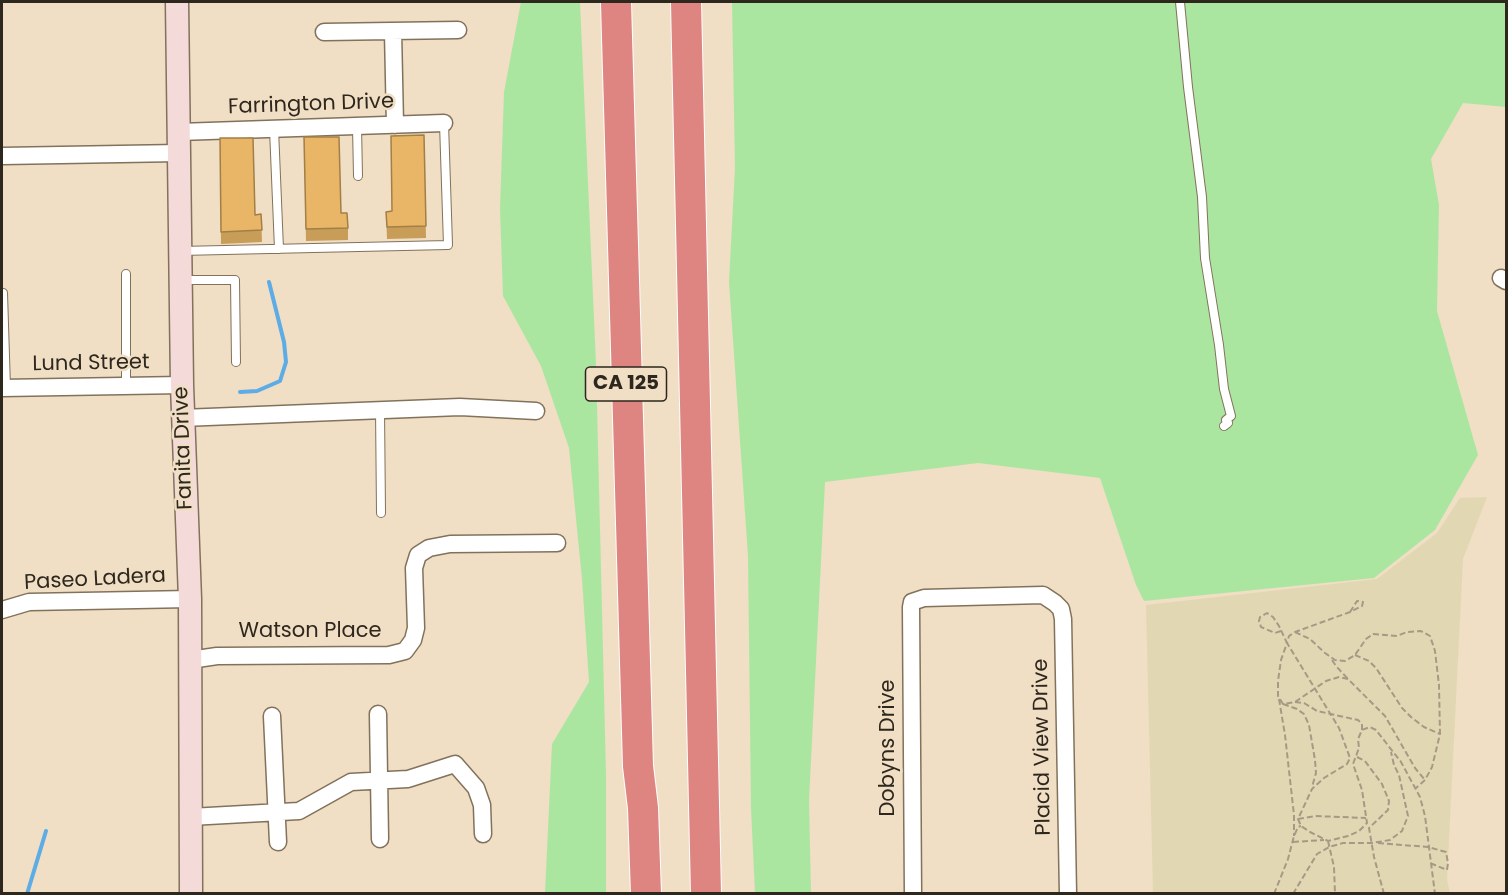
<!DOCTYPE html>
<style>
body{margin:0}
#map{position:relative;width:1508px;height:895px;overflow:hidden;background:#f0dec5;font-family:Poppins,sans-serif}
canvas{display:block}
.frame{position:absolute;inset:0;border:3px solid #2e271d;pointer-events:none}
</style>
<div id="map">
<canvas width="1508" height="895"></canvas>
<div class="frame"></div>
</div>
<script>
const c = document.querySelector('canvas').getContext('2d');
c.lineJoin = 'round';
function fillPath(path, color) { c.fillStyle = color; c.fill(path, 'evenodd'); }
const toPath = rows => new Path2D(rows.map(r => 'M' + r).join(''));
function trace(path, color, width, dash) { c.strokeStyle = color; c.lineWidth = width; c.lineCap = dash ? 'butt' : 'round'; c.setLineDash(dash || []); c.stroke(path); }
function label(font, color, halo, rows, align = 'center') {
  c.font = font + ' Poppins,sans-serif'; c.lineWidth = 5; c.setLineDash([]); c.textBaseline = 'middle'; c.strokeStyle = halo; c.fillStyle = color; for (const [text, x, y, turn = 0] of rows) {
    c.save(); c.translate(x, y); c.rotate((+turn || 0) * Math.PI / 180); c.textAlign = isNaN(turn) ? turn : align; if (halo) c.strokeText(text, 0, 0); c.fillText(text, 0, 0); c.restore();
  }
}
fillPath(toPath([
 [521,2,580,2,596,364,606,775,606,893,545,893,552,744,589,682,582,579,569,448,541,366,503,296,500,209,504,92],
 [732,2,1506,2,1506,107,1463,103,1431,159,1439,205,1437,311,1478,455,1435,530,1374,578,1144,601,1136,585,1100,478,978,463,825,482,809,800,811,893,755,893,751,808,748,556,729,282,735,168]
]), '#abe6a1');
fillPath(toPath([
 [1487,497,1463,559,1447,880,1450,893,1153,893,1146,605,1377,579,1437,533,1460,498]
]), '#e1d8b3');
trace(toPath([
 [240,392,257,391,280,381,286,362,284,342,269,282],
 [27,894,46,831]
]), '#5eace5', 4);
const service = toPath([
 [1180,2,1188,87,1202,197,1205,258,1219,345,1224,389,1231,416,1226,420,1228,423,1224,426],
 [357,126,358,176],
 [274,129,279,249],
 [180,251,448,245,444,123],
 [126,274,126,386],
 [181,280,235,280,236,362],
 [3,293,6,388],
 [380,409,381,513]
]);
const minor = toPath([
 [393,31,395,125],
 [324,32,458,30],
 [179,132,444,123],
 [2,156,179,153],
 [1501,278,1506,281],
 [2,388,182,385],
 [182,418,460,407,536,411],
 [2,610,29,602,190,599],
 [190,660,217,656,389,655,405,651,413,640,416,628,414,568,418,555,429,548,450,544,557,543],
 [378,714,380,839],
 [272,716,278,842],
 [190,817,299,811,351,782,408,779,455,764,476,788,482,805,483,834],
 [913,894,911,607,912,602,924,598,1043,595,1055,603,1061,609,1063,619,1068,894]
]);
const secondary = toPath([
 [177,2,182,385,190,599,191,894]
]);
const motorway = toPath([
 [616,2,638,766,643,808,646,894],
 [686,2,706,894]
]);
trace(service, '#82725b', 10);
trace(minor, '#82725b', 19);
trace(secondary, '#82725b', 25);
trace(motorway, '#fff', 32);
trace(toPath([
 [1350,612,1357,601,1363,602,1362,606,1350,612,1295,632,1289,636,1287,643,1339,728,1350,758,1347,764,1324,778,1312,789,1298,819,1301,826,1310,832,1328,841,1348,836,1359,831,1367,823,1362,790,1353,764,1359,748,1358,739,1362,730,1370,727,1376,730,1401,762,1420,797,1425,816,1435,894],
 [1281,631,1275,633,1261,627,1259,621,1260,617,1267,613,1273,617,1279,626,1287,643,1281,660,1278,681,1278,696,1283,704,1295,702,1326,681,1339,677,1348,679,1385,716,1415,768,1425,780],
 [1295,632,1310,639,1325,653,1335,660,1345,661,1355,655,1366,639,1373,634,1397,636,1407,632,1421,631,1430,636,1435,651,1439,685,1440,734,1432,767,1425,780,1416,788],
 [1355,655,1369,661,1376,668,1402,708,1411,717,1424,727,1440,734],
 [1332,660,1336,666,1348,679],
 [1279,699,1285,735,1294,815,1294,836],
 [1295,702,1304,703,1317,711,1358,720,1362,724,1362,730],
 [1283,704,1297,709,1304,714,1309,725,1315,760,1316,773,1312,787],
 [1357,757,1365,761,1382,784,1389,801,1388,810,1369,828,1374,857,1384,894],
 [1298,819,1315,816,1366,818],
 [1328,841,1334,867,1335,894],
 [1293,842,1324,840],
 [1378,843,1428,847,1446,852,1448,863,1447,870,1430,863],
 [1274,894,1288,859,1294,836,1298,827,1301,826],
 [1293,894,1317,854,1329,847,1343,843,1372,843,1390,840,1402,831,1408,816,1399,775,1394,765,1391,752]
]), '#a79985', 2, [6, 3]);
trace(service, '#fff', 8);
trace(minor, '#fff', 16);
trace(secondary, '#f5dada', 22);
trace(motorway, '#de8582', 30);
fillPath(toPath([
 [424,135,426,238,387,239,386,212,392,211],
 [304,137,348,228,348,240,306,241],
 [220,138,255,215,261,214,262,242,221,244]
]), '#c89d58');
const building = toPath([
 [424,135,426,226,387,227,386,212,392,211,391,136,424,135],
 [304,137,339,137,341,213,347,213,348,228,306,229,304,137],
 [220,138,253,138,255,215,261,214,262,230,221,232,220,138]
]);
fillPath(building, '#e8b666');
trace(building, '#a27f47', 1.5);
for (const [x, y, w] of [
 [626,384,81]
]) { const box = new Path2D(); box.roundRect(x - w / 2, y - 17, w, 34, 4.5); c.fillStyle = '#f0dec5'; c.fill(box); trace(box, '#2e271d', 1.5); }
label('bold 20px', '#2e271d', null, [
 ["CA 125",626,384]
]);
label('21px', '#2e271d', '#f0dec5', [
 ["Farrington Drive",311,105,-2],
 ["Lund Street",91,364,-1],
 ["Fanita Drive",184,448,-92],
 ["Paseo Ladera",95,580,-3],
 ["Watson Place",310,632],
 ["Placid View Drive",1043,747,-91],
 ["Dobyns Drive",889,748,-90]
]);
</script>
